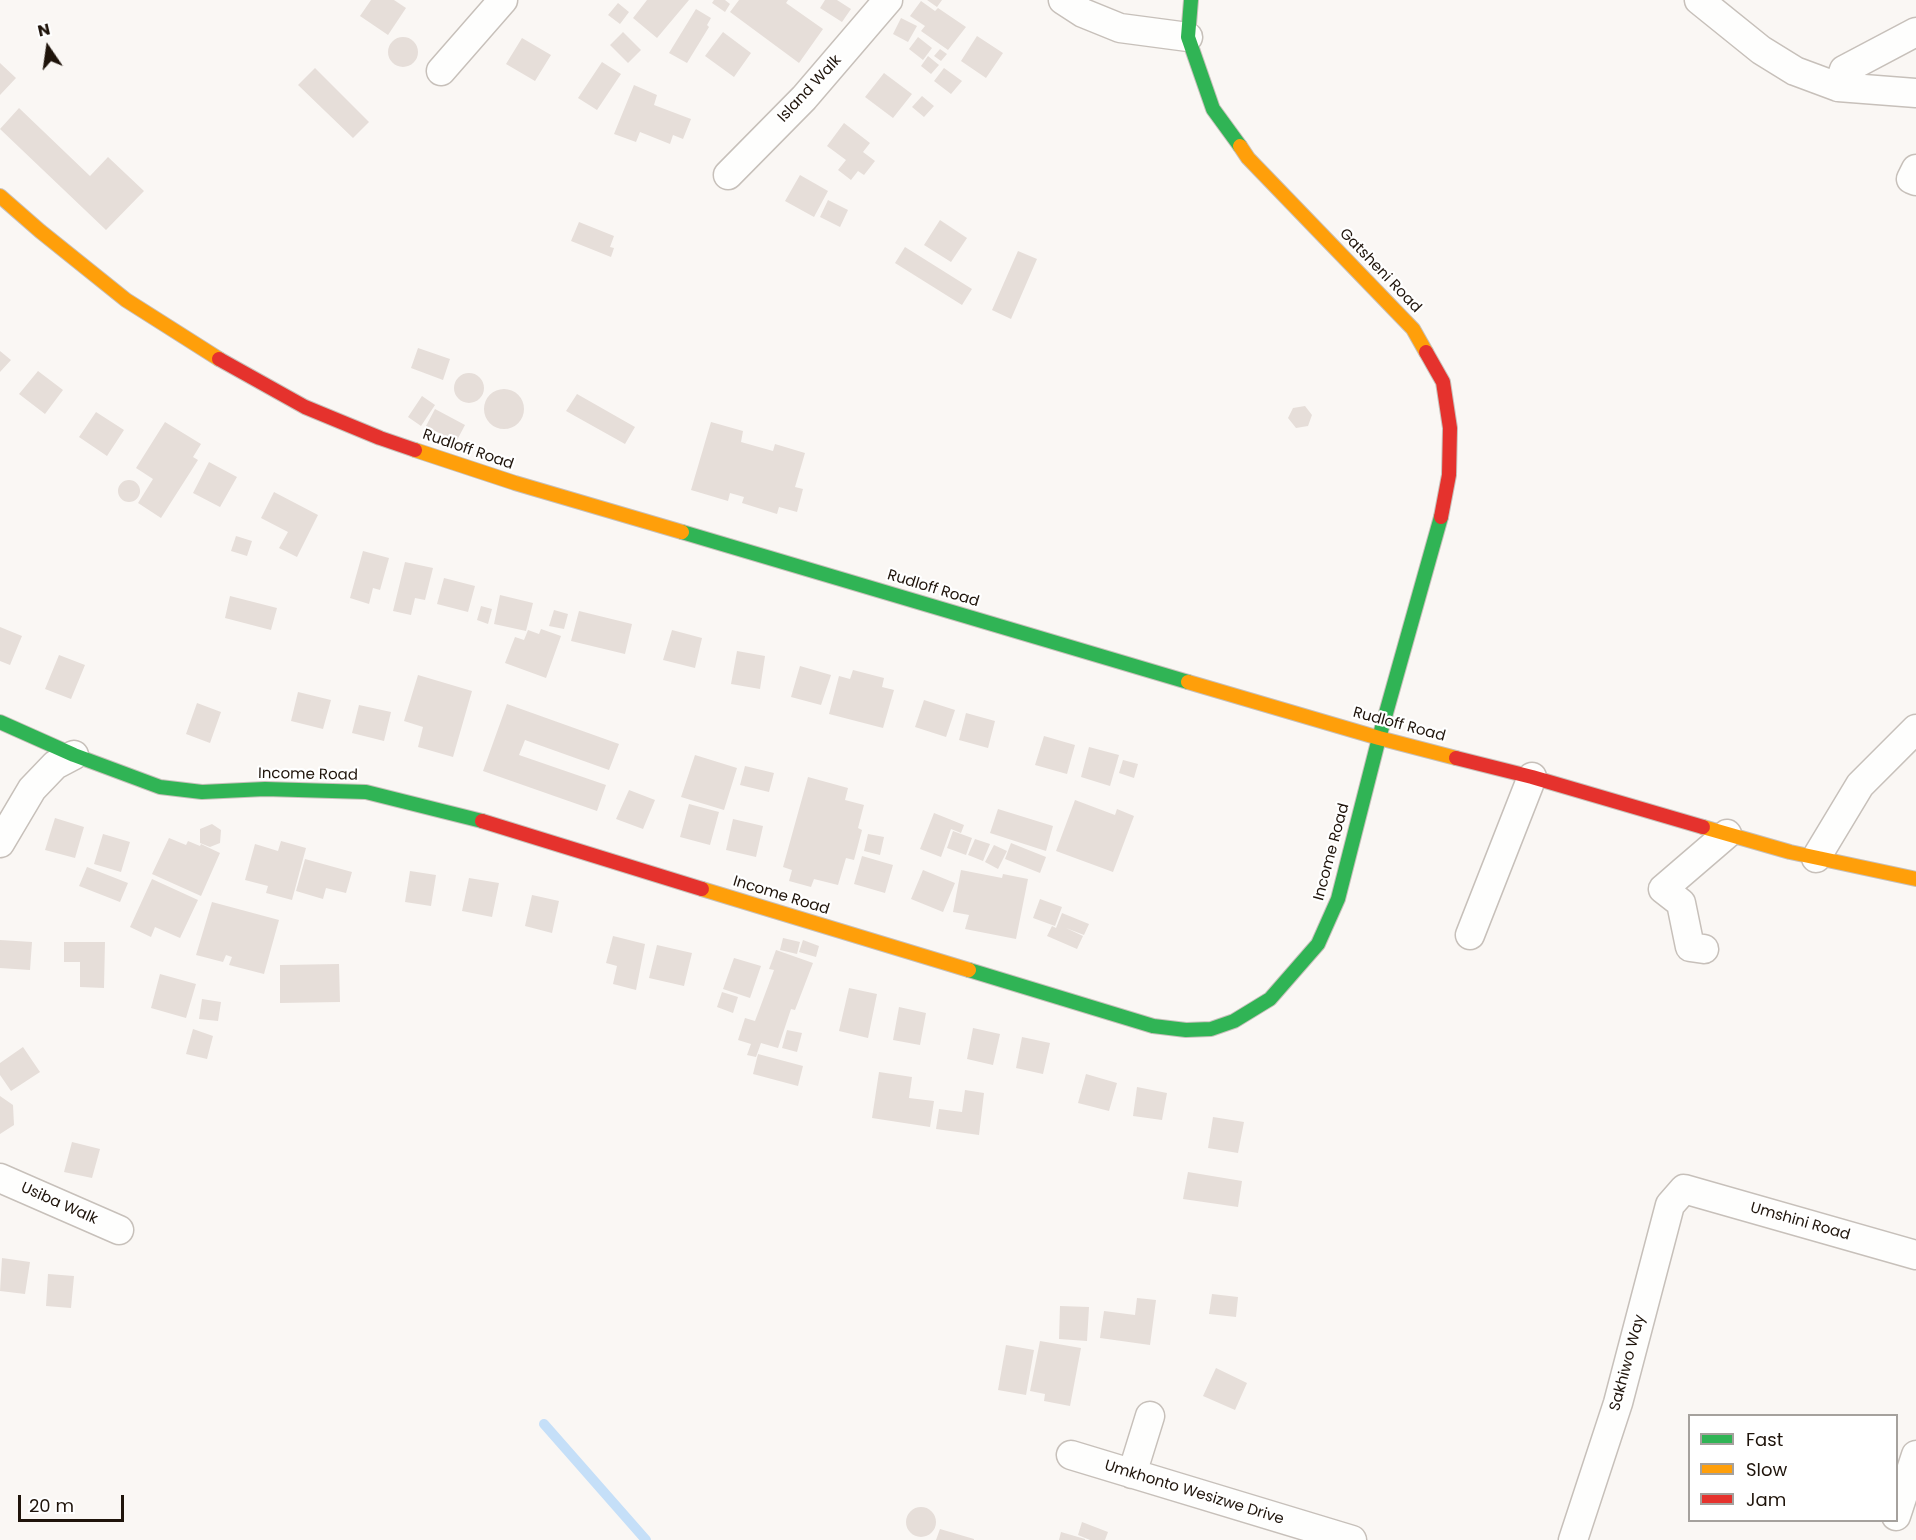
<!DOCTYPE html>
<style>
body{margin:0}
#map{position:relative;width:1916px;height:1540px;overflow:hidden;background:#faf7f4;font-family:Poppins,sans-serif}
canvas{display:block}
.legend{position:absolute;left:1688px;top:1414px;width:210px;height:108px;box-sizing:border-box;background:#fff;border:2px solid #a5a19d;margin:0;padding:8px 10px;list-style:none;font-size:18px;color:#1f140b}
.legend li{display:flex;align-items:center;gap:12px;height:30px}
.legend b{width:30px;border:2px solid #a5a19d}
.north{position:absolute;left:18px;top:18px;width:60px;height:60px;-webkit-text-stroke:4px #fff;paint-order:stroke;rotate:347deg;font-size:16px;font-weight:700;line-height:24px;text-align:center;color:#1f140b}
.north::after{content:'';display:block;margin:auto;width:21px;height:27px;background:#1f140b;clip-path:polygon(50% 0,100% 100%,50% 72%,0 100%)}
.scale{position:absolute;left:18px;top:1495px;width:106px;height:27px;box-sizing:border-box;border:3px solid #1f140b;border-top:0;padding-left:8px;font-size:18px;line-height:21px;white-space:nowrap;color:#1f140b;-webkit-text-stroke:4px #fff;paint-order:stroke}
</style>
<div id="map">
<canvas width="1916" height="1540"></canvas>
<ul class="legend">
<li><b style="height:8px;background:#30b455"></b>Fast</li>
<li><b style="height:8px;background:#ff9f0a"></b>Slow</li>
<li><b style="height:8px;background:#e5322d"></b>Jam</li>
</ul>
<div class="north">N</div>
<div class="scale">20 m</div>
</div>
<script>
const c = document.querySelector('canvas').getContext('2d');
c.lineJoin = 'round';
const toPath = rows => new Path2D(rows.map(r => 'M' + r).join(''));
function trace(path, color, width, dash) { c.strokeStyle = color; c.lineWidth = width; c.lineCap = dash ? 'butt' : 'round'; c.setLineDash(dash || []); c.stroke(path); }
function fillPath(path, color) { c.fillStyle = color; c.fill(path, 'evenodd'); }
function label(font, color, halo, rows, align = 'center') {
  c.font = font + ' Poppins,sans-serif'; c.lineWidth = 4.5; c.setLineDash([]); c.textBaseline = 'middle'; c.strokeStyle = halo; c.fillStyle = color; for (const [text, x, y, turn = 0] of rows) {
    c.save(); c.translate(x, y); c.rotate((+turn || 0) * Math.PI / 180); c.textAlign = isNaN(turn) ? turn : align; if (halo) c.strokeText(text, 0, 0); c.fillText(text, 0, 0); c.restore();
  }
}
trace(toPath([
 [544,1424,646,1540]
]), '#c5dff8', 10);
fillPath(toPath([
 [371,0,394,0,406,8,388,35,360,16],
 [647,0,689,0,657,38,633,18],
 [714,0,725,0,730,4,725,12,712,3],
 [739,0,788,0,786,3,823,29,799,63,730,12],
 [825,0,837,0,851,9,842,22,820,8],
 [927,0,942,0,937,7],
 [921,1,935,11,938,8,966,27,948,50,921,31,925,26,910,16],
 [618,3,629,12,620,24,608,15],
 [696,9,711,18,707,25,709,27,687,63,669,53],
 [901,18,917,26,908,42,893,34],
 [623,32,641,50,628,63,610,45],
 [723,32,751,53,734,77,705,56],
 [977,36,1003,53,986,78,961,61],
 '388 52a15 15 0 1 1 30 0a15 15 0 1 1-30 0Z',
 [918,37,932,48,923,60,909,49],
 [522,38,551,55,535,81,506,64],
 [940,49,947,54,941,61,934,56],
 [928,56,939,65,931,74,921,66],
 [602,62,621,74,597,110,578,98],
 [0,63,16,78,0,95],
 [315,68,369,122,353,138,298,85],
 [944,68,962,81,951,94,934,81],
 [884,73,912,94,893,118,865,97],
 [634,85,657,95,654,105,691,119,683,139,673,135,670,144,640,132,636,142,614,134],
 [922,96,934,106,924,117,912,107],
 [19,108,90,176,108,157,144,191,106,230,0,129],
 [844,123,870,143,863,152,875,161,864,175,858,171,851,180,838,170,846,160,827,146],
 [800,175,828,191,814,217,785,201],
 [828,200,848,210,840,227,820,217],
 [940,220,967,238,951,262,924,245],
 [579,222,614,236,610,247,614,248,611,257,571,241],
 [905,247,972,289,962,305,895,263],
 [1018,251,1037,259,1011,319,992,310],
 [418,348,450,359,443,380,411,368],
 [0,351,11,360,0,372],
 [38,371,63,390,45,414,19,394],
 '454 388a15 15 0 1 1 30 0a15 15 0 1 1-30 0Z',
 '484 409a20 20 0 1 1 40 0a20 20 0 1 1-40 0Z',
 [577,394,635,427,625,444,566,411],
 [422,396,435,405,421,426,408,417],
 [1305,406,1312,415,1308,426,1296,428,1288,418,1293,408],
 [435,409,465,425,456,442,426,426],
 [96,412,124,430,107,456,79,437],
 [165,422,201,444,193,457,198,460,161,518,138,503,153,479,136,468],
 [711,422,743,431,741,442,773,451,775,444,805,453,795,487,803,489,797,512,779,507,777,514,742,503,744,497,730,493,728,501,691,490],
 [209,462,237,477,220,507,193,493],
 '118 491a11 11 0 1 1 22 0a11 11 0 1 1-22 0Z',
 [274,492,318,515,297,557,279,548,288,532,261,518],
 [236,536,252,541,247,556,231,551],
 [363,551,389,558,380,590,373,588,369,604,350,598],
 [405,562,433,568,425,600,415,598,411,615,393,611],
 [444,578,475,586,468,612,437,604],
 [500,595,533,603,526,631,494,624],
 [230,596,277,608,271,630,225,618],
 [481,606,492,609,488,624,477,620],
 [554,610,568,614,564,629,549,626],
 [579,611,632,624,625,654,571,641],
 [0,627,22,636,10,665,0,661],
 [541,629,561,636,546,678,505,663,515,637,524,640,528,630,539,634],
 [672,630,702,638,695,668,663,660],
 [737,651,765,656,760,689,731,684],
 [59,655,85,665,71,699,45,689],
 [800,666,831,675,821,705,791,697],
 [853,670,884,678,882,687,894,690,883,728,829,714,839,676,850,679],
 [418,675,472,691,453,757,418,747,423,727,404,721],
 [298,692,331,700,323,729,291,721],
 [924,700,955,710,946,737,915,727],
 [197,703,221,712,210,743,186,734],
 [507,704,619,744,609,770,525,740,519,755,606,785,597,811,483,771],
 [359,705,391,712,384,741,352,733],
 [966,713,995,721,988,748,959,740],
 [1044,736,1075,745,1067,774,1035,765],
 [1089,747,1119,755,1110,786,1081,777],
 [695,755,737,768,724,810,681,797],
 [1123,760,1138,764,1134,778,1119,773],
 [745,766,774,773,769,792,740,785],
 [808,777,848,788,845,800,864,805,858,828,862,830,854,860,846,858,838,885,814,879,811,887,789,881,792,870,783,867],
 [629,790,655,800,643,829,616,819],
 [1075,800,1115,815,1117,809,1134,816,1113,872,1056,851],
 [689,804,719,812,710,845,680,837],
 [998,809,1053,826,1046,851,990,833],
 [934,813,964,825,961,833,951,829,941,857,920,849],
 [55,818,84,827,75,858,45,850],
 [733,819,763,826,756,857,726,850],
 [212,824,221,830,220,843,210,847,200,843,200,829],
 [953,831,972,838,966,855,947,848],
 [103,834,130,842,121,872,94,864],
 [868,834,884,837,880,855,864,851],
 [169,838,186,845,188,841,200,846,201,844,220,853,201,896,152,874],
 [975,839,990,844,983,861,968,855],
 [281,841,306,848,292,900,266,893,268,886,245,880,255,844,278,851],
 [1011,843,1046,857,1040,873,1005,859],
 [994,845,1007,851,998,869,985,862],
 [862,856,893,865,885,893,854,884],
 [305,859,352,872,346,893,326,888,323,899,296,891],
 [87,867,128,883,120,902,79,886],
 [923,870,955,883,943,912,911,899],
 [961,870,1002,878,1003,874,1028,879,1016,939,965,929,969,915,953,912],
 [410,871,436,875,431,906,405,902],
 [469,878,499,883,492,917,462,911],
 [152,879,198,900,180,938,155,927,151,937,130,927],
 [532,895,559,901,552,933,525,926],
 [1040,899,1062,907,1055,926,1033,918],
 [212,902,279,920,264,974,229,965,232,957,226,955,223,962,196,955],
 [1062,913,1089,924,1084,935,1066,928,1083,936,1077,949,1047,936,1052,926,1056,928],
 [613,936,645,944,636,990,613,984,617,966,606,963],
 [783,938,800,942,797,954,780,950],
 [0,940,32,942,30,970,0,968],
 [803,940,819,946,816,957,799,952],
 [64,942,105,942,104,988,80,987,80,962,64,962],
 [657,945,692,953,684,986,649,978],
 [776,950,813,963,795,1010,791,1009,778,1048,761,1043,756,1057,747,1055,751,1044,738,1040,745,1018,755,1021,774,970,769,969],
 [734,958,761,966,750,998,723,989],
 [339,964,340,1002,280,1003,280,965],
 [160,974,196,984,186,1018,151,1008],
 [849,988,877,994,868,1038,839,1031],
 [722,992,738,997,733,1013,717,1007],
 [202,999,221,1002,218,1021,199,1019],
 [899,1007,926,1013,920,1045,893,1040],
 [973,1028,1000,1034,993,1065,967,1059],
 [193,1029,213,1036,207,1059,186,1054],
 [787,1030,802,1033,797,1052,782,1048],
 [1022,1037,1050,1043,1043,1074,1016,1068],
 [23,1047,40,1072,11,1091,0,1075,0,1063],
 [758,1054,803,1066,798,1086,753,1074],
 [879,1072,912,1077,909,1098,934,1101,930,1127,872,1118],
 [1086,1074,1117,1083,1109,1111,1078,1103],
 [1137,1087,1167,1093,1162,1120,1133,1116],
 [965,1090,984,1093,979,1135,936,1129,939,1109,962,1112],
 [0,1096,13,1105,14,1125,0,1134],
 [1213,1117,1244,1122,1238,1153,1208,1148],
 [72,1142,100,1149,92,1178,64,1172],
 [1188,1172,1242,1181,1238,1207,1183,1199],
 [2,1258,30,1262,25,1294,0,1291],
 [48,1274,74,1276,71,1308,46,1306],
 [1212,1294,1238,1297,1236,1317,1209,1314],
 [1137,1298,1156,1300,1150,1345,1100,1338,1104,1311,1135,1315],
 [1060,1306,1089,1307,1087,1341,1059,1339],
 [1040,1341,1081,1348,1070,1406,1044,1401,1045,1394,1030,1391],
 [1006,1345,1034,1350,1026,1395,998,1390],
 [1216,1368,1247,1383,1235,1410,1203,1396],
 '906 1522a15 15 0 1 1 30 0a15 15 0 1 1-30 0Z',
 [1082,1522,1108,1532,1105,1540,1090,1540,1078,1535],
 [940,1529,974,1539,974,1540,936,1540],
 [1061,1532,1085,1539,1085,1540,1059,1540]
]), '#e6ded9');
const street = toPath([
 [1063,0,1083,13,1120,28,1188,37],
 [1699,0,1761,50,1795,71,1838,87,1916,93],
 [441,71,503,0],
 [1838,87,1844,70,1916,32],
 [1916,169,1911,179,1916,181],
 [728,175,804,98,888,0],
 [0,843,32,789,55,765,74,755],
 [1816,858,1860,785,1916,729],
 [1470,935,1532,777],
 [1704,949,1690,947,1681,903,1663,889,1727,834],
 [0,1178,119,1230],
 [1071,1455,1352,1540],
 [1132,1474,1150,1416],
 [1896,1516,1916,1455],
 [1573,1540,1618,1403,1670,1205,1684,1189,1916,1255]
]);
const fast = toPath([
 [1191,0,1188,37,1213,109,1240,146],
 [682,532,1188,682],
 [0,722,74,755,160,787,202,792,265,789,366,792,482,821],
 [969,970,1153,1026,1186,1030,1211,1029,1234,1021,1270,999,1318,944,1338,899,1379,738,1441,517]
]);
const slow = toPath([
 [1240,146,1248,158,1413,329,1426,352],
 [0,196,40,231,126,300,219,359],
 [415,450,515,483,682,532],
 [1188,682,1379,738,1456,758],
 [1703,827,1790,852,1916,879],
 [702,889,969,970]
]);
const jam = toPath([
 [1426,352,1443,382,1450,428,1449,475,1441,517],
 [219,359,305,407,380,438,415,450],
 [1456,758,1532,777,1703,827],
 [482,821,702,889]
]);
trace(street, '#c7c0ba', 31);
trace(fast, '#c7c0ba', 16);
trace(slow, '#c7c0ba', 16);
trace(jam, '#c7c0ba', 16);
trace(street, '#fefefd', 28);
trace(fast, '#30b455', 14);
trace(slow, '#ff9f0a', 14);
trace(jam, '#e5322d', 14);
label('15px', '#1f140b', '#fff', [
 ["Island Walk",810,89,-47],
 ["Gatsheni Road",1380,271,46],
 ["Rudloff Road",468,450,19],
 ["Rudloff Road",933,589,17],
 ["Rudloff Road",1399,725,15],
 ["Income Road",308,775,1],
 ["Income Road",1332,852,-75],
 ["Income Road",781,896,17],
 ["Usiba Walk",59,1204,24],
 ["Umshini Road",1800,1222,16],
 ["Sakhiwo Way",1628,1363,-75],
 ["Umkhonto Wesizwe Drive",1194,1493,17]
]);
</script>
